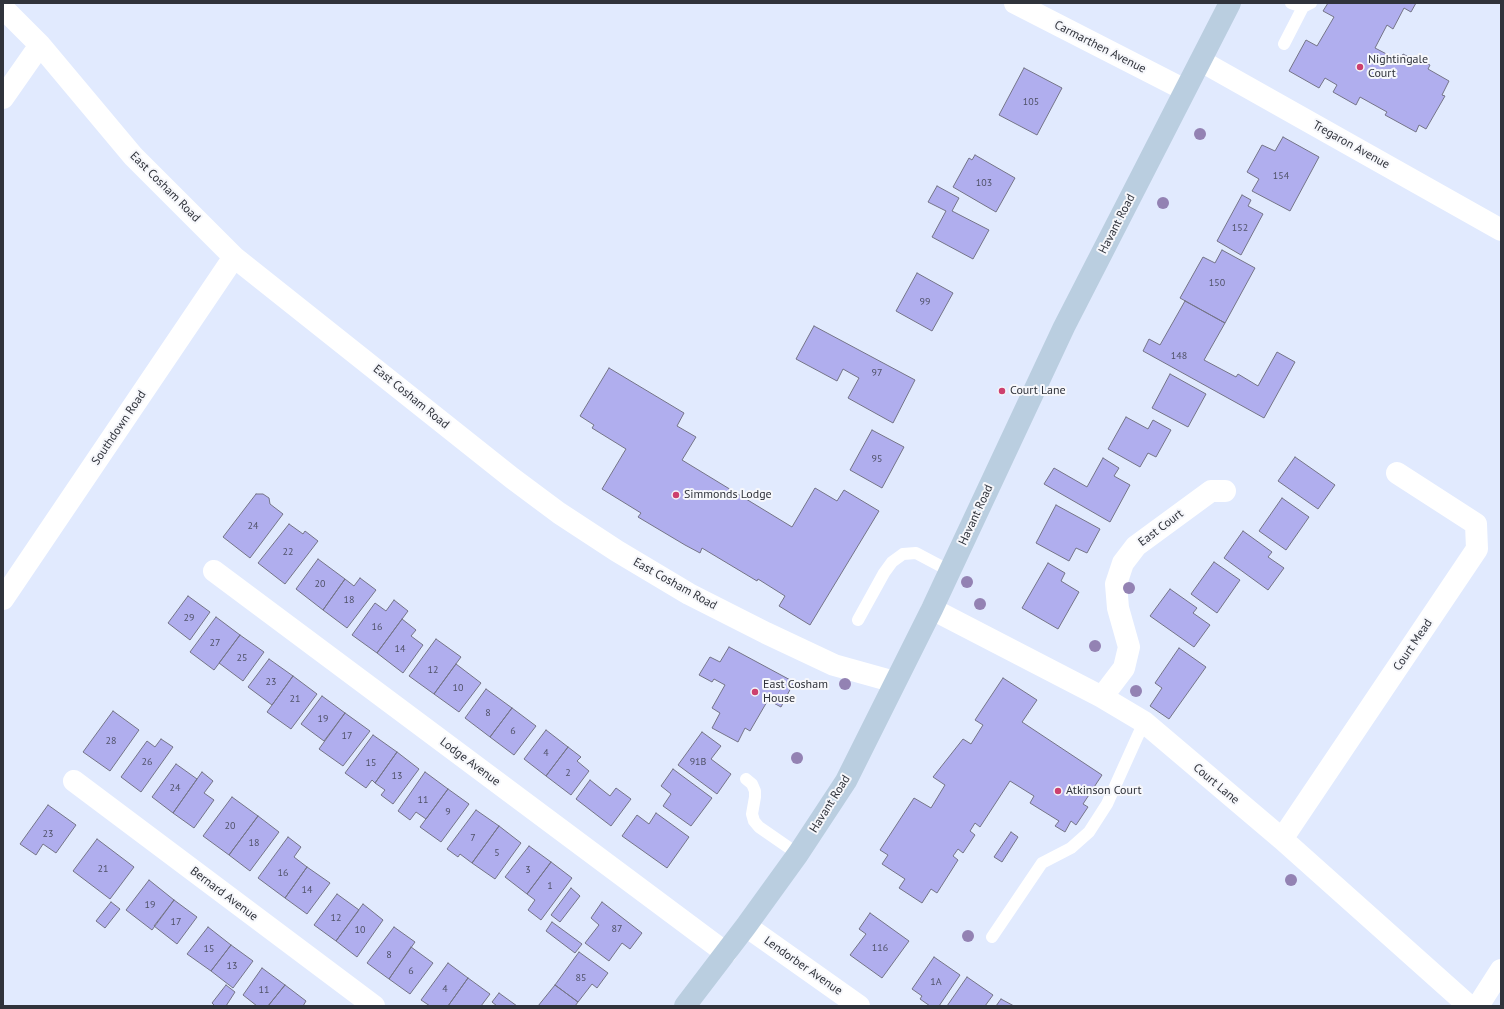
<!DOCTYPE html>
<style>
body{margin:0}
#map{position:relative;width:1504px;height:1009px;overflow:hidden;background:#e1eafe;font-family:"PT Sans",sans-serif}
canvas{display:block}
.frame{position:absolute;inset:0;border:4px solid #30333b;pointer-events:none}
</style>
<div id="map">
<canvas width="1504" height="1009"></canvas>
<div class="frame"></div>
</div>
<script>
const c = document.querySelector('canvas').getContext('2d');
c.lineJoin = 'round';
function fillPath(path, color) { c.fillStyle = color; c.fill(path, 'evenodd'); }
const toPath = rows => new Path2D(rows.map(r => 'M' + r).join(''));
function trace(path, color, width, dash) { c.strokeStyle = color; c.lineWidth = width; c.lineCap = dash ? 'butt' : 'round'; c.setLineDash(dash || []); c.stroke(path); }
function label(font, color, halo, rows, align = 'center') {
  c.font = font + ' "PT Sans",sans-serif'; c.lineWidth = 4; c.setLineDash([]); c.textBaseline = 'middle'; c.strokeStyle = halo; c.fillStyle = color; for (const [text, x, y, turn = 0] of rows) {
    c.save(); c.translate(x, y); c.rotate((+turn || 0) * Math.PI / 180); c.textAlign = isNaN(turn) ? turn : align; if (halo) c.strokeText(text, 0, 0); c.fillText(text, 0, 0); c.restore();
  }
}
const building = toPath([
 [1328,3,1416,3,1411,12,1404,8,1393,29,1387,25,1375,48,1400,61,1403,54,1418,62,1419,59,1430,65,1428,69,1449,81,1442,95,1445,96,1426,129,1419,125,1416,132,1385,115,1387,112,1360,97,1356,105,1333,92,1337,85,1325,78,1319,88,1289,71,1306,40,1317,46,1334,17,1323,11,1328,3],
 [1024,68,1062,88,1037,135,999,115,1024,68],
 [1283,137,1319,157,1290,211,1252,191,1259,179,1247,172,1262,145,1275,151,1283,137],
 [975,155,1015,178,996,212,953,187,969,158,972,160,975,155],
 [937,186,959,198,952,211,989,230,973,259,932,237,946,211,928,202,937,186],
 [1242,195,1251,200,1248,206,1263,214,1241,255,1217,241,1242,195],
 [1222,250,1255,268,1225,323,1180,298,1203,257,1215,263,1222,250],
 [917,273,953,293,932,331,896,311,917,273],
 [1185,301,1225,323,1204,360,1236,377,1238,374,1258,386,1277,352,1295,362,1264,418,1143,351,1149,339,1160,345,1185,301],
 [814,326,915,380,893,423,848,398,859,378,843,369,837,381,796,359,814,326],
 [609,368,684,413,677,426,696,437,682,460,792,527,815,488,837,501,844,490,879,511,810,625,779,606,785,596,758,579,757,581,702,548,700,553,685,545,638,517,641,513,602,489,626,449,592,428,594,425,580,416,609,368],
 [1170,374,1206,394,1188,427,1152,408,1170,374],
 [1126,417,1148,429,1153,420,1171,430,1156,457,1148,453,1140,467,1108,449,1126,417],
 [872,430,904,447,882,488,850,470,872,430],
 [1295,457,1335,485,1318,509,1278,481,1295,457],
 [1103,458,1119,468,1114,476,1130,485,1110,522,1044,484,1054,468,1087,487,1103,458],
 [256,494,263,494,269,498,270,504,283,514,250,558,223,537,256,494],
 [1282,498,1309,517,1286,550,1259,531,1282,498],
 [1056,505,1100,529,1087,553,1076,548,1069,561,1036,543,1056,505],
 [289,524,303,534,305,531,318,541,285,584,258,563,289,524],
 [1243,531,1272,552,1268,557,1284,568,1268,590,1224,558,1243,531],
 [318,559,345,579,323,610,296,589,318,559],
 [1214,562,1240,580,1217,613,1191,594,1214,562],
 [1048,563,1065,573,1061,581,1079,592,1058,629,1022,608,1048,563],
 [360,578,376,590,347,628,323,610,345,579,354,586,360,578],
 [1170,589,1197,608,1193,613,1210,625,1194,647,1150,616,1170,589],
 [188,596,210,612,190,640,168,623,188,596],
 [394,600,408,611,377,653,352,635,375,603,386,611,394,600],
 [216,617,240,635,214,670,190,652,216,617],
 [402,619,416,630,411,636,423,645,403,673,377,653,402,619],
 [240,635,264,652,243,681,219,663,240,635],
 [436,639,461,657,434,694,409,676,436,639],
 [729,647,794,682,781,707,768,700,750,731,745,728,738,742,712,728,720,713,712,708,725,685,714,679,712,682,699,675,710,657,720,662,729,647],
 [1179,648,1206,667,1169,719,1150,706,1162,688,1155,683,1179,648],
 [269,659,293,676,272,705,248,687,269,659],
 [456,664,481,683,459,712,434,694,456,664],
 [293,676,317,694,291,729,267,712,293,676],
 [1003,678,1037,700,1022,722,1102,775,1083,804,1088,807,1076,825,1071,821,1065,832,1055,826,1059,821,1030,803,1034,796,1010,781,980,827,975,823,970,831,975,835,963,853,958,849,953,856,958,860,937,893,931,889,922,903,899,888,905,879,882,864,888,855,880,850,914,798,931,808,945,785,933,777,963,739,971,744,983,725,975,720,1003,678],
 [486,689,512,708,490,737,465,718,486,689],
 [322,696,345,713,324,741,301,724,322,696],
 [512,708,536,726,514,755,490,737,512,708],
 [113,711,139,730,110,771,83,752,113,711],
 [345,713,370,731,343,766,319,749,345,713],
 [546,730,568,747,546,776,524,759,546,730],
 [702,732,721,746,711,759,731,774,717,794,678,765,702,732],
 [373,735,397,752,375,783,372,780,366,788,345,773,373,735],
 [161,739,173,747,141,792,121,777,147,741,155,747,161,739],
 [568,747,581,757,577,761,589,771,571,795,546,776,568,747],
 [397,752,419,769,393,804,381,795,385,790,375,783,397,752],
 [176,764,197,779,173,813,152,797,176,764],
 [673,769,712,798,691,826,663,806,671,794,661,786,673,769],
 [202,772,213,781,204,793,214,800,194,828,173,813,202,772],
 [425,772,448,789,426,819,416,812,410,820,398,811,425,772],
 [590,780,610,796,616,788,631,799,611,826,576,799,590,780],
 [448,789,469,804,441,842,420,827,448,789],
 [232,797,258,816,229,855,203,836,232,797],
 [48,805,76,825,56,853,43,844,36,855,20,844,48,805],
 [476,810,499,826,472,863,460,854,458,857,447,849,476,810],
 [656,813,689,837,667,868,622,836,637,815,649,824,656,813],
 [258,816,279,832,250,871,229,855,258,816],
 [499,826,521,843,495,879,472,863,499,826],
 [1011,832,1018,837,1002,862,994,857,1011,832],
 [288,837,301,847,294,857,307,867,285,898,258,878,288,837],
 [97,839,134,867,110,899,73,871,97,839],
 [529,846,551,862,527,894,505,877,529,846],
 [551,862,572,878,541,920,528,910,535,900,527,894,551,862],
 [307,867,330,883,307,914,285,898,307,867],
 [149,880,174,900,152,930,126,910,149,880],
 [571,888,580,896,560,922,551,915,571,888],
 [337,894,359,910,336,941,314,925,337,894],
 [174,900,197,917,177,944,154,926,174,900],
 [111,902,120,909,105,928,96,921,111,902],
 [602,902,642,933,630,949,622,943,609,961,585,943,599,925,591,918,602,902],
 [363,904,383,920,357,957,336,941,363,904],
 [870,913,909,941,882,978,850,955,866,934,859,929,870,913],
 [552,922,582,944,575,953,546,931,552,922],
 [208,927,231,945,211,971,187,954,208,927],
 [394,927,415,942,389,979,367,963,394,927],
 [231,945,253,961,233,988,211,971,231,945],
 [411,947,433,963,410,994,389,979,411,947],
 [579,952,608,973,597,988,592,984,578,1002,555,985,579,952],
 [934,957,960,975,939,1006,930,1006,920,999,922,996,912,989,934,957],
 [448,963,468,978,448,1006,430,1006,421,1000,448,963],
 [262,968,285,985,268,1006,257,1006,243,995,262,968],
 [967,977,993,995,985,1006,947,1006,967,977],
 [468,978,490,994,481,1006,448,1006,468,978],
 [226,985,235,992,226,1006,215,1006,212,1003,226,985],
 [285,985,306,1001,303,1006,268,1006,285,985],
 [555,985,578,1002,575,1006,538,1006,555,985],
 [499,993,517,1006,497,1006,492,1002,499,993],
 [1001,999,1014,1006,996,1006,1001,999]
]);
fillPath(building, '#b0aeee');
trace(building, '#747487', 1);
trace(toPath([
 [1291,3,1303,7,1311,3],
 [1284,44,1303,7],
 [858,620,884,573,892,562,903,554,916,553,950,571],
 [746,779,752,784,755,791,755,797,752,814,754,821,759,827,798,854],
 [992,937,1042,863,1071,848,1089,832,1107,804,1144,722]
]), '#fff', 12);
trace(toPath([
 [1015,3,1185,90],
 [3,8,40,45,133,156,234,257,512,478,559,513,617,551,689,594,766,633,834,665,895,682],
 [1201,61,1501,230],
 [3,98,40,45],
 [214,571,726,953],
 [3,599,234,257],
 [932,609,1102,697,1144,722,1282,839,1469,1006],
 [1102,697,1124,668,1129,647,1118,608,1116,584,1123,563,1136,546,1211,491,1225,491],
 [74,781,374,1006],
 [1282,839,1477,549,1476,524,1397,473],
 [746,926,859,1006],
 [1478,1006,1501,970]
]), '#fff', 22);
trace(toPath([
 [685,1006,746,926,798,854,846,781,932,609,1064,327,1230,3]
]), '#bacee0', 22);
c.fillStyle = '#9382b3';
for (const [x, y] of [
 [1200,134],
 [1163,203],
 [967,582],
 [1129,588],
 [980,604],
 [1095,646],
 [845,684],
 [1136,691],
 [797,758],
 [1291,880],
 [968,936]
]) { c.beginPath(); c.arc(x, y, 6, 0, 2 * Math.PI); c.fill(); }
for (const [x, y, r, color] of [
 [1360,67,4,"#cd406e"],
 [1002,391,4,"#cd406e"],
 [676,495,4,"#cd406e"],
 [755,692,4,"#cd406e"],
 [1058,791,4,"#cd406e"]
]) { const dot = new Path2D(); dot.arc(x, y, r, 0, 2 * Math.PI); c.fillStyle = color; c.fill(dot); trace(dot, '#f6f7fb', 1.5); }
label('10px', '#505268', null, [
 ["105",1031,102],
 ["154",1281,176],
 ["103",984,183],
 ["152",1240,228],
 ["150",1217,283],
 ["99",925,302],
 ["148",1179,356],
 ["97",877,373],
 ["95",877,459],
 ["24",253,526],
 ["22",288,552],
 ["20",320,584],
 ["18",349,600],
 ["29",189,618],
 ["16",377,627],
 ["27",215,643],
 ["14",400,649],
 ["25",242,658],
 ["12",433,670],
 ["23",271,682],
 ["10",458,688],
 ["21",295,699],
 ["8",488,713],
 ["19",323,719],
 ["6",513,731],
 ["17",347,736],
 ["28",111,741],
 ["4",546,753],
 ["26",147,762],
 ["91B",698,762],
 ["15",371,763],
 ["2",568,773],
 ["13",397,776],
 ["24",175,788],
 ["11",423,800],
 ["9",448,812],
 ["20",230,826],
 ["23",48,834],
 ["7",473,838],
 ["18",254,843],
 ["5",497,853],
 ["21",103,869],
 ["3",528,870],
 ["16",283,873],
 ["1",550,886],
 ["14",307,890],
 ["19",150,905],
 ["12",336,918],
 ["17",176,922],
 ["87",617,929],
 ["10",360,930],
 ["116",880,948],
 ["15",209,949],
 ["8",389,955],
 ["13",232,966],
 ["6",411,971],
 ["85",581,978],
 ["1A",936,982],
 ["4",445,989],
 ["11",264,990]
]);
label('12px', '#30333b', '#f6f7fb', [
 ["Carmarthen Avenue",1100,47,27],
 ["Tregaron Avenue",1351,145,29],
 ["East Cosham Road",165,187,45],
 ["Havant Road",1117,224,-63],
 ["East Cosham Road",411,397,39],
 ["Southdown Road",119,428,-56],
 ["Havant Road",976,515,-65],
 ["East Court",1161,528,-37],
 ["East Cosham Road",675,584,29],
 ["Court Mead",1413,645,-56],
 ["Lodge Avenue",470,762,37],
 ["Court Lane",1216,784,40],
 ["Havant Road",830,804,-58],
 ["Bernard Avenue",224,894,37],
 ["Lendorber Avenue",803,966,35]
]);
label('12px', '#30333b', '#f6f7fb', [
 ["Nightingale",1368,60],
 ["Court",1368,74],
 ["Court Lane",1010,391],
 ["Simmonds Lodge",684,495],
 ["East Cosham",763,685],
 ["House",763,699],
 ["Atkinson Court",1066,791]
], 'left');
</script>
